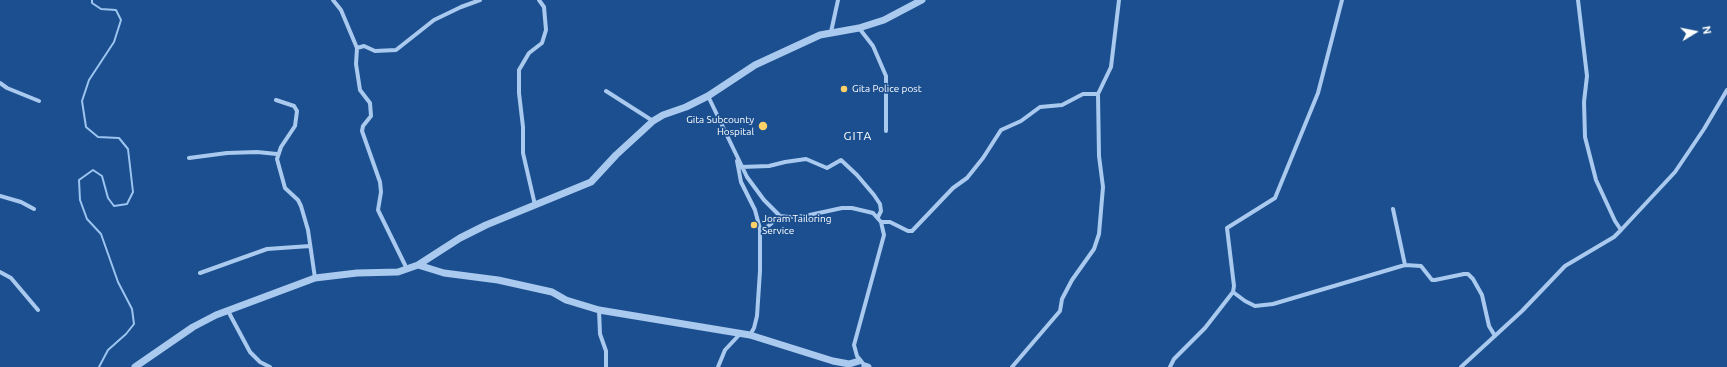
<!DOCTYPE html>
<style>
body{margin:0}
#map{position:relative;width:1727px;height:367px;overflow:hidden;background:#1b4f8f;font-family:Ubuntu,sans-serif}
canvas{display:block}
.north{position:absolute;left:1675px;top:12px;width:40px;height:40px;-webkit-text-stroke:3px #1b4f8f;paint-order:stroke;rotate:80deg;font-size:11px;font-weight:700;line-height:16px;text-align:center;color:#fff}
.north::after{content:'';display:block;margin:auto;width:14px;height:18px;background:#fff;clip-path:polygon(50% 0,100% 100%,50% 72%,0 100%)}
</style>
<div id="map">
<canvas width="1727" height="367"></canvas>
<div class="north">N</div>
</div>
<script>
const c = document.querySelector('canvas').getContext('2d');
c.lineJoin = 'round';
const toPath = rows => new Path2D(rows.map(r => 'M' + r).join(''));
function trace(path, color, width, dash) { c.strokeStyle = color; c.lineWidth = width; c.lineCap = dash ? 'butt' : 'round'; c.setLineDash(dash || []); c.stroke(path); }
function label(font, color, halo, rows, align = 'center') {
  c.font = font + ' Ubuntu,sans-serif'; c.lineWidth = 3.5; c.setLineDash([]); c.textBaseline = 'middle'; c.strokeStyle = halo; c.fillStyle = color; for (const [text, x, y, turn = 0] of rows) {
    c.save(); c.translate(x, y); c.rotate((+turn || 0) * Math.PI / 180); c.textAlign = isNaN(turn) ? turn : align; if (halo) c.strokeText(text, 0, 0); c.fillText(text, 0, 0); c.restore();
  }
}
trace(toPath([
 [92,0,92,3,101,9,116,10,121,20,114,42,89,80,82,101,86,127,98,137,119,138,128,149,133,192,127,204,114,206,108,198,102,176,93,170,79,180,80,200,87,219,101,234,118,282,132,309,134,324,126,334,108,350,99,367]
]), '#9cc4f0', 2);
trace(toPath([
 [333,0,341,10,357,48,356,64,360,90,370,103,371,116,363,126,362,131,380,182,381,192,378,210,407,269],
 [859,28,873,46,886,76,886,131],
 [831,32,838,0],
 [357,48,364,46,375,51,396,50,434,20,461,7,480,0],
 [0,83,7,88,39,101],
 [606,91,653,121],
 [708,96,747,177,764,200,780,216,789,217,805,216,842,208,852,208,873,213,881,222,884,235,854,345,857,356,865,366],
 [276,100,294,106,297,111,295,126,281,147,277,159,285,188,298,200,301,206,308,230,315,278],
 [189,158,227,153,257,152,277,154],
 [737,161,741,182,755,210,760,229,760,271,757,316,754,328,750,335],
 [741,167,769,166,785,162,806,159,827,168,841,160,857,175,874,195,880,204,881,211,878,217],
 [0,196,21,202,34,209],
 [535,205,523,153,523,127,519,93,519,70,529,53,542,43,546,30,544,7,539,0],
 [1393,209,1405,265,1421,266,1432,280,1435,280,1464,274,1468,274,1473,279,1482,295,1489,326,1495,336],
 [881,222,890,222,908,231,912,231,953,188,967,178,983,158,1001,130,1021,121,1040,107,1062,105,1083,94,1098,94],
 [760,229,766,228,780,216],
 [1621,230,1675,172,1704,129,1727,90],
 [0,272,11,278,38,310],
 [200,273,267,249,310,246],
 [1233,292,1245,301,1255,306,1273,304,1405,265],
 [599,310,600,334,606,351,606,367],
 [228,311,250,352,260,362,270,367],
 [718,367,725,350,740,334],
 [1012,367,1060,311,1062,299,1072,280,1094,249,1099,234,1103,187,1099,156,1098,94,1111,67,1119,0],
 [1170,367,1174,359,1205,328,1233,292,1234,286,1227,228,1275,198,1318,93,1342,0],
 [1461,367,1522,311,1565,266,1614,237,1621,230,1615,221,1596,180,1585,137,1584,102,1587,76,1578,0]
]), '#a9c9ee', 4);
trace(toPath([
 [418,265,444,273,498,280,552,292,566,300,599,310,750,335,833,361,849,364,859,361],
 [865,366,868,367],
 [135,367,193,327,216,315,315,278,357,273,398,272,418,265,460,238,486,225,591,182,616,155,653,121,663,115,686,107,708,96,755,65,820,35,859,28,884,20,922,0]
]), '#a9c9ee', 7);
for (const [x, y, r, color] of [
 [844,89,4,"#ffd166"],
 [763,126,5,"#ffd166"],
 [754,225,4,"#ffd166"]
]) { const dot = new Path2D(); dot.arc(x, y, r, 0, 2 * Math.PI); c.fillStyle = color; c.fill(dot); trace(dot, '#1b4f8f', 1.5); }
label('10px', '#fff', '#1b4f8f', [
 ["Gita Police post",852,89],
 ["Gita Subcounty",754,120,"right"],
 ["Hospital",754,132,"right"],
 ["Joram Tailoring",762,219],
 ["Service",762,231]
], 'left');
c.letterSpacing = '1px';
label('12px', '#fff', '#1b4f8f', [
 ["GITA",858,136]
]);
c.letterSpacing = '0px';
</script>
